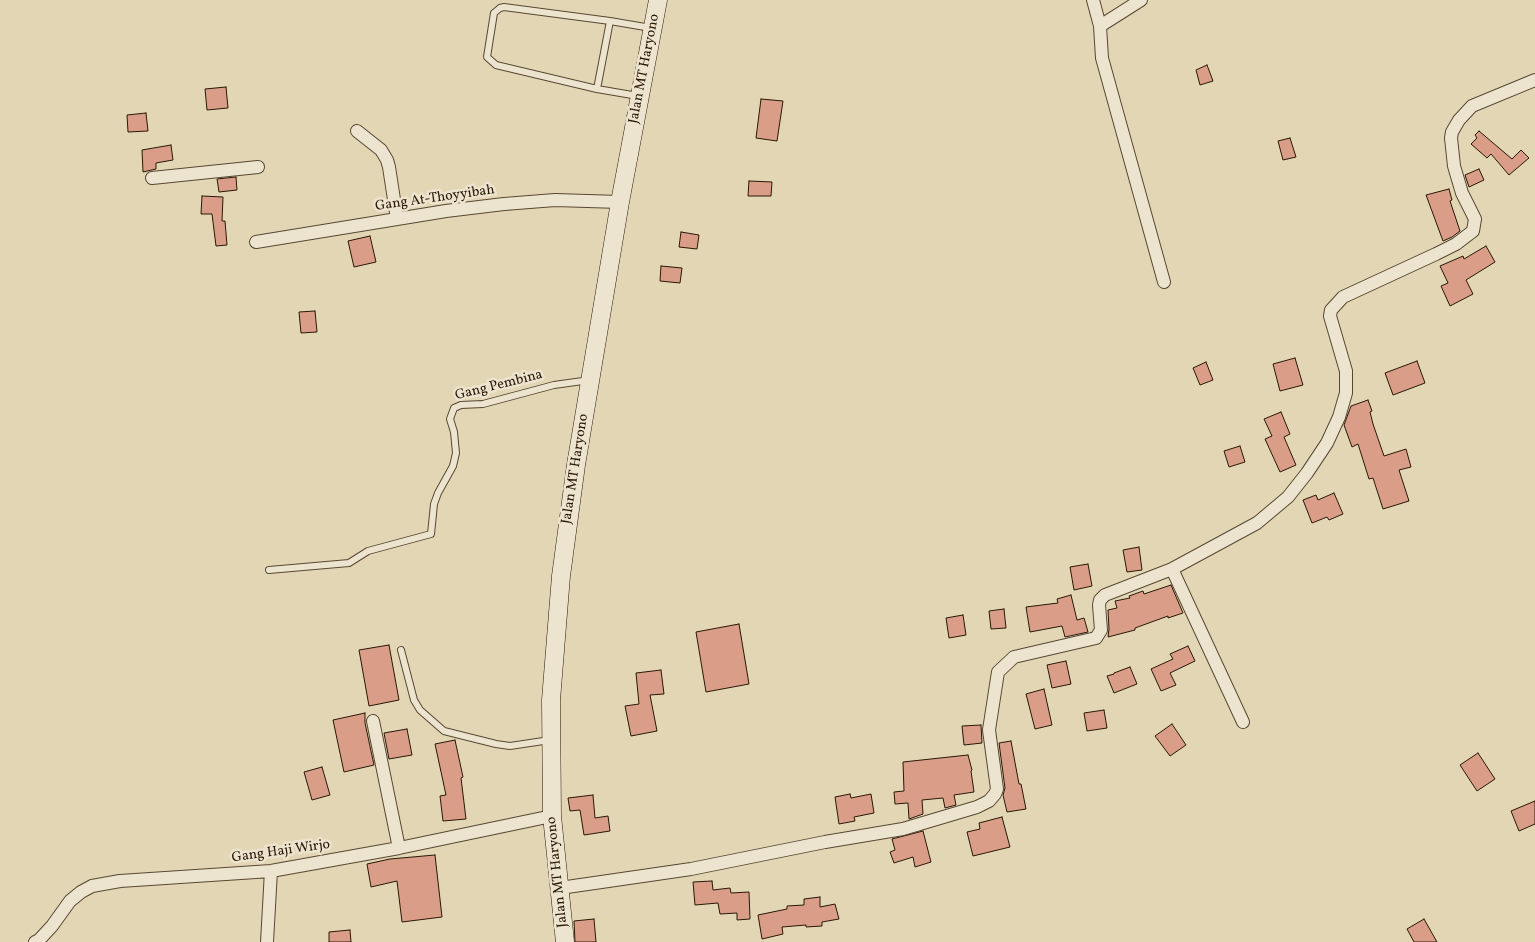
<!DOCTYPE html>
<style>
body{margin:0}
canvas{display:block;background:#e3d6b5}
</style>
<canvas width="1535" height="942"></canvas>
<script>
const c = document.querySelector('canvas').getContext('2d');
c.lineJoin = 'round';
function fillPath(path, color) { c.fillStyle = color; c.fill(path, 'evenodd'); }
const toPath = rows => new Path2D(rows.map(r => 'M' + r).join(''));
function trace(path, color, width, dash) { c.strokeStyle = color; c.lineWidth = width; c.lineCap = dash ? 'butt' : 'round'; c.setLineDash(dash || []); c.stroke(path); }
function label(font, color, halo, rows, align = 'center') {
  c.font = font + ' Vollkorn,serif'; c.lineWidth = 5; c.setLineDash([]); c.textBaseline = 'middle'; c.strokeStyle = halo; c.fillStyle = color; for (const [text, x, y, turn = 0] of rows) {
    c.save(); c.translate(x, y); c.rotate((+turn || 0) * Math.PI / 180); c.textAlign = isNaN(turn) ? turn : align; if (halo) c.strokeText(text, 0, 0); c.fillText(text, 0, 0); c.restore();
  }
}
const building = toPath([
 [1207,65,1213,81,1200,85,1196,70,1207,65],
 [226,87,228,108,207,110,205,89,226,87],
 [761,99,783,101,777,141,756,138,761,99],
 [146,113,148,131,128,132,127,115,146,113],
 [1479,131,1512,159,1521,150,1529,158,1509,175,1491,154,1487,158,1471,144,1477,138,1475,135,1479,131],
 [1290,138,1296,157,1283,160,1278,141,1290,138],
 [171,145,173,160,156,163,156,169,143,172,142,150,171,145],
 [1479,169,1484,180,1469,187,1465,175,1479,169],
 [236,177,237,190,219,192,217,179,236,177],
 [749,181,772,182,771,196,748,196,749,181],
 [1449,189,1452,200,1450,201,1460,231,1452,237,1443,241,1426,195,1449,189],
 [202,196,223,197,222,221,225,221,227,245,216,246,212,214,201,214,202,196],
 [681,232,699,235,697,249,679,247,681,232],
 [370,236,376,262,354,267,348,241,370,236],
 [1486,246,1495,262,1466,280,1473,294,1450,306,1441,286,1448,283,1440,266,1463,256,1464,259,1486,246],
 [661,266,682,268,680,283,660,281,661,266],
 [315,311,317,332,301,333,299,312,315,311],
 [1295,358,1303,385,1280,391,1273,364,1295,358],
 [1417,361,1425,383,1393,395,1385,373,1417,361],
 [1206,362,1213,380,1200,385,1193,368,1206,362],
 [1368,400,1372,411,1370,412,1373,424,1384,456,1406,449,1411,467,1399,470,1409,501,1383,509,1373,478,1369,479,1358,444,1352,447,1344,425,1351,406,1368,400],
 [1281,412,1290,434,1284,437,1296,465,1280,472,1265,439,1272,436,1264,419,1281,412],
 [1240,446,1245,462,1229,467,1224,451,1240,446],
 [1334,493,1343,514,1329,520,1327,517,1312,523,1303,500,1316,495,1318,500,1334,493],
 [1139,547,1142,570,1127,572,1123,550,1139,547],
 [1088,564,1092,586,1074,590,1070,567,1088,564],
 [1171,585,1183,613,1168,618,1168,616,1135,628,1135,630,1108,637,1109,629,1108,610,1117,608,1115,601,1130,598,1129,596,1143,591,1144,594,1171,585],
 [1071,595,1077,620,1084,618,1088,632,1065,637,1062,626,1030,632,1026,607,1058,603,1057,599,1071,595],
 [1004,609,1006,628,991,629,989,611,1004,609],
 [963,615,966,635,949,638,946,618,963,615],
 [739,624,749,684,706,692,696,632,739,624],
 [389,645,399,700,369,706,359,650,389,645],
 [1188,646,1195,661,1170,673,1176,685,1161,691,1151,669,1173,659,1170,654,1188,646],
 [1066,661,1071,684,1052,688,1047,665,1066,661],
 [1130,667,1137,684,1114,693,1107,676,1114,674,1114,673,1130,667],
 [661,670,664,694,650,695,657,731,631,736,625,706,639,704,636,673,661,670],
 [1044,689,1052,725,1035,729,1026,694,1044,689],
 [1104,710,1107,728,1087,731,1084,713,1104,710],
 [365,713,365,723,374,765,344,772,333,720,365,713],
 [1172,724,1186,745,1170,756,1155,736,1172,724],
 [981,725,982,743,964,745,962,726,981,725],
 [407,729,412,755,389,759,384,733,407,729],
 [455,740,463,777,461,778,466,819,443,821,440,796,446,795,435,744,455,740],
 [1011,741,1019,784,1021,784,1026,809,1007,812,1003,795,1005,788,999,743,1011,741],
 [1478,753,1495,779,1477,791,1460,765,1478,753],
 [968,755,972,770,971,771,974,792,954,795,956,805,945,808,943,798,922,800,923,814,909,819,908,803,895,804,894,792,904,791,903,762,968,755],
 [322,767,330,795,312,800,304,772,322,767],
 [850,794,851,798,871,794,874,813,854,817,855,821,839,824,835,797,850,794],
 [593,795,595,818,608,816,610,831,584,835,580,810,570,811,568,798,593,795],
 [1535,801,1535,824,1519,831,1511,811,1535,801],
 [1002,817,1010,847,973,856,967,832,980,829,979,823,1002,817],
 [923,831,931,862,915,867,913,857,894,863,890,852,895,850,892,839,923,831],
 [435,855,442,917,402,922,397,881,371,887,367,864,390,859,435,855],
 [712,881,713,890,730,888,731,893,749,892,750,919,737,920,737,913,720,914,718,903,695,905,693,882,712,881],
 [820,897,820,907,835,904,839,919,822,922,822,926,806,927,806,925,782,927,783,934,762,939,758,915,787,909,787,906,804,905,804,899,820,897],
 [594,919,596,942,575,942,574,921,594,919],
 [1424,919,1437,942,1414,942,1407,929,1424,919],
 [350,930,351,942,329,942,329,932,350,930]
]);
fillPath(building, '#d99d88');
trace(building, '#281806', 1);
const lane = toPath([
 [597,89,610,21],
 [638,96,597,89,496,65,487,57,494,13,500,8,504,7,610,21,651,28],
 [269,570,349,563,368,551,431,534,434,504,438,493,453,466,456,453,454,432,450,419,454,408,461,405,483,404,554,385,590,380],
 [401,650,414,700,420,710,444,731,496,744,510,746,550,740]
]);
const street = toPath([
 [1093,0,1100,26],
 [1141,0,1100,26,1102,58,1164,282],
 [357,131,381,150,387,160,389,167,397,219],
 [152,178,258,167],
 [256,242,446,211,504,204,555,200,620,202],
 [1172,569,1243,722],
 [373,721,399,848],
 [560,888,691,869,825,842,903,829,977,807,989,801,995,794,997,789,989,730,998,672,1014,657,1096,638,1101,630,1099,605,1100,600,1105,595,1172,569,1257,523,1288,497,1307,473,1327,443,1339,417,1346,393,1346,371,1330,316,1331,310,1343,297,1436,254,1456,244,1473,231,1475,219,1462,193,1454,166,1451,138,1452,132,1459,120,1472,106,1535,80],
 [35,942,39,940,52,926,70,901,81,892,92,886,120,881,271,871,399,848,552,816],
 [267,942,271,871]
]);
const secondary = toPath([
 [565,942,552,816,551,700,561,576,576,465,620,202,658,0]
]);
trace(lane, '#574832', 8);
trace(street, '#574832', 14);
trace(secondary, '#281806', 19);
trace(lane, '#ede4cf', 6);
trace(street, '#ede4cf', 12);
trace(secondary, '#ede4cf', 18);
label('14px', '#281806', '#ede4cf', [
 ["Jalan MT Haryono",645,69,-79],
 ["Gang At-Thoyyibah",435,199,-8],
 ["Gang Pembina",499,386,-14],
 ["Jalan MT Haryono",576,469,-81],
 ["Gang Haji Wirjo",281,852,-8],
 ["Jalan MT Haryono",558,872,-96]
]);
</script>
